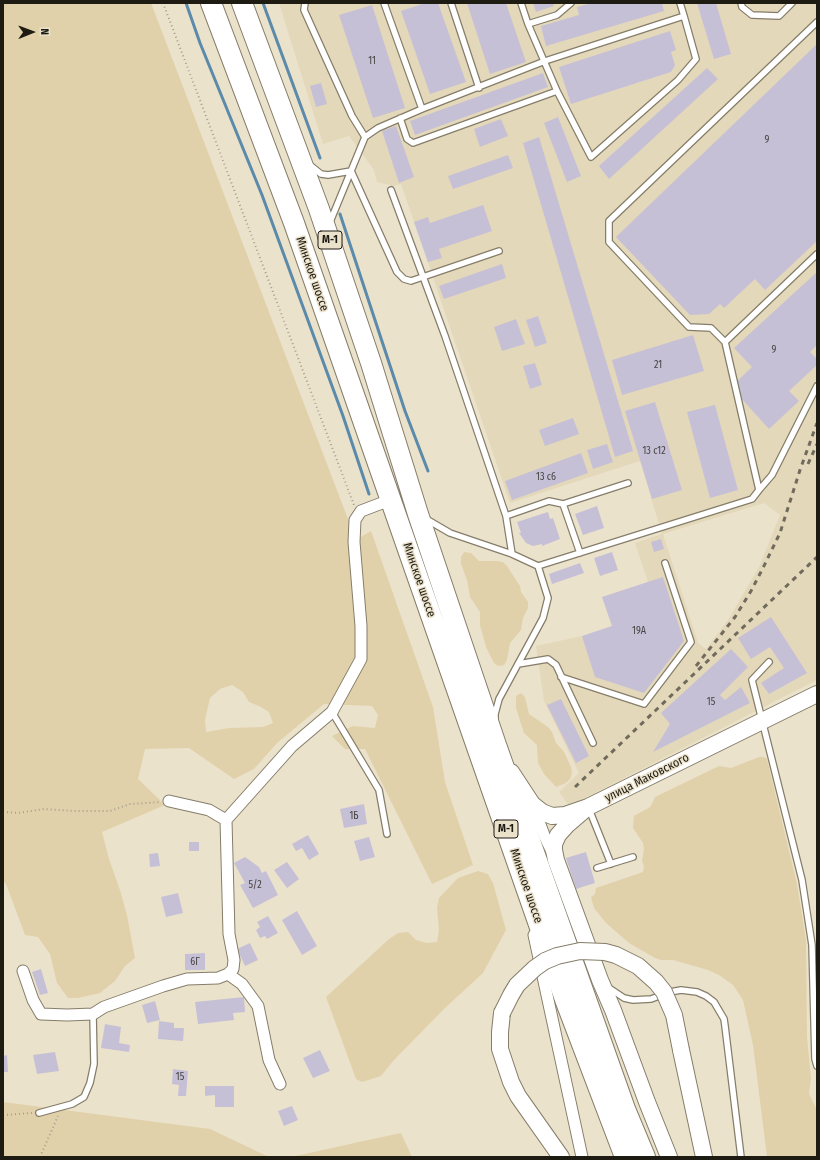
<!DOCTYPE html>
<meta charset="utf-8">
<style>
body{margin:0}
#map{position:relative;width:820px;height:1160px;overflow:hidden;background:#ebe2cc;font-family:"Fira Sans Condensed",sans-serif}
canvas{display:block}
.frame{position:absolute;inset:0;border:4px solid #1e1b13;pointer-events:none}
.north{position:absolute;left:12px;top:12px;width:40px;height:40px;-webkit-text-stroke:3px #ebe2cc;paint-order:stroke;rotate:89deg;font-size:11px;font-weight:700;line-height:16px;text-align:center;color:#1e1b13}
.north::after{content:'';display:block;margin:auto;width:14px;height:18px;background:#1e1b13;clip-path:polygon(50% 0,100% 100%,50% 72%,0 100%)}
</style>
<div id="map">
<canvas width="820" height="1160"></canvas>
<div class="frame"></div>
<div class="north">N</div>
</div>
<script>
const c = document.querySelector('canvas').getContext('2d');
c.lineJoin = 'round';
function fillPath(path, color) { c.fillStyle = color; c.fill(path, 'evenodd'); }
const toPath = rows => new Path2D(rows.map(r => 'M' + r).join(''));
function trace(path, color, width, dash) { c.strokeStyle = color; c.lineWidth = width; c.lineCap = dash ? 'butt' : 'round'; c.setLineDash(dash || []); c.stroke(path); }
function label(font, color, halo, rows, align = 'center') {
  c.font = font + ' "Fira Sans Condensed",sans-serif'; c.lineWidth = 3; c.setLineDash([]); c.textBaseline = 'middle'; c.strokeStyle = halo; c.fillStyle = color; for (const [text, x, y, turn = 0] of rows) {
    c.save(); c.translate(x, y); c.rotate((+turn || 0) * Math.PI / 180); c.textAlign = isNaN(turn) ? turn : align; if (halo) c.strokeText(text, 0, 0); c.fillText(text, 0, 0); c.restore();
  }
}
fillPath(toPath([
 [279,3,817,3,817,680,569,806,559,792,579,773,544,701,536,646,582,636,612,626,602,597,648,582,635,543,662,534,640,461,510,503,401,184,394,186,377,182,374,170,349,136,323,144],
 [764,503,780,515,760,565,728,620,706,649,698,643,663,534]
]), '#e4d8ba');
fillPath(toPath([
 [3,3,151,3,356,540,371,531,433,707,445,782,473,865,432,884,365,749,345,749,332,736,353,726,375,728,378,715,372,706,324,704,277,743,254,769,234,779,189,748,145,749,138,779,165,805,102,832,109,859,120,890,127,915,135,958,125,966,115,981,100,993,78,998,68,998,57,983,50,954,38,937,25,935,6,884,3,881],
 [232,685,243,692,249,702,259,706,269,712,273,723,263,727,229,728,206,732,205,720,210,698,220,689],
 [464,552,471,553,479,561,497,561,503,562,507,566,520,586,521,592,528,602,528,608,523,618,521,630,510,643,507,660,504,665,498,666,494,663,486,647,480,625,480,612,470,597,467,580,461,564,461,557],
 [521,693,525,697,529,714,548,727,552,732,556,743,564,752,571,767,572,773,570,779,566,783,556,787,544,774,538,763,537,745,524,733,516,708,516,696],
 [759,757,764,757,767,759,797,884,806,940,807,1037,811,1078,809,1094,817,1110,817,1157,767,1157,753,1045,743,1000,733,985,719,975,708,970,673,960,661,960,655,958,629,943,606,923,594,908,591,897,595,894,596,888,643,872,644,866,642,861,644,849,643,843,633,828,634,816,650,807,653,802,655,797,719,766,731,768],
 [478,871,488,874,493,883,506,930,483,973,445,1008,394,1060,381,1076,362,1082,356,1079,326,997,389,939,398,933,408,932,416,940,427,943,437,942,439,930,437,908,439,898,458,878],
 [3,1102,210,1129,269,1157,3,1157],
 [401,1133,412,1157,291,1157,359,1142]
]), '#e1d1aa');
trace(toPath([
 [186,3,200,43,262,195,343,416,369,494],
 [263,3,320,158],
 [340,214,405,411,428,471]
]), '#5b8aaa', 3);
fillPath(toPath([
 [425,3,438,3,466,82,430,94,401,11],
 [467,3,506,3,526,62,490,74],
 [533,3,553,3,554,6,536,12],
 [592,3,662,3,664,11,546,46,541,26,579,15,577,7],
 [697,3,716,3,731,54,714,59],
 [372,5,405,108,373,118,339,15],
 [670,31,676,50,671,52,675,65,671,72,571,104,559,67],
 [817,44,817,241,765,290,755,279,724,308,720,304,709,314,690,315,616,237],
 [707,68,718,79,609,179,599,166],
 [543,73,548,87,415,135,410,121],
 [321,83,327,104,316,107,310,86],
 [558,117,581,176,567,182,544,123],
 [501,119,508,136,480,147,474,129],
 [396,126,414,177,399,183,382,131],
 [539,137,633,451,615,457,523,143],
 [508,155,513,168,453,189,448,176],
 [483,205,492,231,439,249,442,258,428,262,414,222,428,217,430,223],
 [502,264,506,278,444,299,439,286],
 [817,272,817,345,810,352,817,359,817,365,789,391,799,401,769,429,731,387,752,367,734,348],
 [538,316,547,343,535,347,526,320],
 [516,319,525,344,502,351,494,327],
 [693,335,704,371,622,395,612,360],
 [535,363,542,385,530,389,523,366],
 [655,402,682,490,652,499,625,411],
 [715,405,738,490,710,498,687,412],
 [573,418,579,434,545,446,539,430],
 [607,444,613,462,593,469,587,450],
 [581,453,588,473,512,500,505,481],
 [597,506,604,528,583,535,575,514],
 [548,512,550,519,553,518,560,539,542,546,542,544,533,546,526,543,519,533,521,533,517,522],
 [661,539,664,549,654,552,651,542],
 [612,552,618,570,600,576,594,558],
 [580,563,584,573,552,584,549,574],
 [663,577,684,641,644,693,595,677,582,636,612,626,602,597],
 [771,617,807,673,769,694,761,683,784,668,770,647,751,659,738,638],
 [731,649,748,667,720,695,725,700,741,687,750,703,653,752,670,724,661,713],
 [561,699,589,756,576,763,547,705],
 [364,804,367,824,344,828,340,809],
 [308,835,319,854,309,860,302,848,296,851,292,844],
 [369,837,375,857,360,861,354,841],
 [189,842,199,842,199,851,189,851],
 [586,852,595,883,576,889,566,858],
 [158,853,160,866,150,867,149,854],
 [245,857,259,867,262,873,266,871,278,895,253,908,240,885,245,883,234,863],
 [287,862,299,879,287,888,274,870],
 [178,893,183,913,166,917,161,897],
 [297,911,317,946,302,955,282,920],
 [268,916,278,933,267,939,265,936,260,938,256,930,260,927,257,922],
 [250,943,258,960,245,966,237,949],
 [205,953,205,970,185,970,185,954],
 [41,969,48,993,40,995,32,972],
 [244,997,245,1012,233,1013,234,1020,198,1024,195,1002],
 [155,1001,160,1020,147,1023,142,1005],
 [159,1021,174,1023,174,1028,184,1028,183,1041,158,1039],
 [105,1024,121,1027,119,1043,130,1045,129,1052,101,1048],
 [320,1050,330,1071,313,1078,303,1058],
 [55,1052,59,1071,37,1074,33,1055],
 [7,1055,8,1072,3,1072,3,1056],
 [173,1069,188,1071,186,1096,178,1096,179,1085,172,1084],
 [205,1086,234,1086,234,1107,215,1107,215,1095,205,1096],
 [292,1106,298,1120,284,1126,278,1111]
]), '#c6c0d6');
const lane = toPath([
 [305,3,304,10,352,116,365,137],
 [385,3,384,3,422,109],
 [451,3,479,88],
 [521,3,528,24,557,91,591,157,678,80,696,59,684,16],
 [741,3,742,7,752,15,779,16,792,3],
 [528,24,557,15,571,3],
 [400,118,407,139,413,143,557,91],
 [311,166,321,174,328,175,351,171],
 [351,171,397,272,404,279,411,281,499,251],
 [391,190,445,336,506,516,512,554],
 [330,222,365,137,378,128,422,109,545,61,684,16,680,3],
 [725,342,817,254],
 [759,490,772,475,817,386],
 [563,504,628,483],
 [506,516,549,501,563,504,580,553],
 [426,519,450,533,512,554,538,566,548,598,543,618,499,699,495,714,495,719],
 [538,566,752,499,759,490,725,342,711,328,689,327,609,242,609,221,817,22],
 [769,662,752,680,802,880,812,945,815,1059,817,1066],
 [518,664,548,659,556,665,593,743],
 [561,677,644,704,691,642,665,563],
 [332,712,379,790,387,834],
 [589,809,611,864],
 [597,868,633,857],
 [609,988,624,998,633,1000,651,999,670,992,681,990,697,992,706,996,714,1002,724,1019,725,1026,741,1157],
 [39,1113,72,1104,84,1097,90,1083,94,1064,93,1014]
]);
const street = toPath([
 [169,801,209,810,226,820],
 [533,806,544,835,553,854],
 [534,935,582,1157],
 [23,971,33,1000,41,1014,67,1015,93,1014,104,1007,163,986,187,979,218,978,228,974],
 [280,1084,269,1060,258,1006,242,984,228,974,233,969,234,960,229,934,226,820,292,746,332,712,361,659,361,626,354,542,355,520,361,511,390,500]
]);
const secondary = toPath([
 [511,772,532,804,542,812,552,816,565,815,588,807,817,694],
 [588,807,567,825,558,835,554,844,554,850,556,860,600,980,613,1010,647,1102,669,1157],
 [502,1013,500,1032,500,1049,511,1082,518,1096,561,1157],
 [681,1050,704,1157]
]);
const highway = toPath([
 [211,3,294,223,566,1002,625,1157],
 [242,3,319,209,371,363,418,514,496,745,625,1109,645,1157]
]);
trace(lane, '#857d69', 8);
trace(street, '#857d69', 13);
trace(secondary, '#857d69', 18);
trace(highway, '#857d69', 22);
trace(toPath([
 [163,3,354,505],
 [3,812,18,813,44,809,75,811,110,811,130,804,160,802],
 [3,1115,32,1113],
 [40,1157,58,1116]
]), '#a69f8e', 2, [1, 3]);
trace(lane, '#fff', 5.5);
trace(street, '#fff', 11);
trace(secondary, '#fff', 16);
trace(highway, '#fff', 20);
trace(toPath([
 [808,464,817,444],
 [696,666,735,617,751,591,763,568,780,533,800,470,817,423],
 [575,787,817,557]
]), '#706b5d', 3, [5, 5]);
const secondaryBridge = toPath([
 [502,1013,511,995,517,985,535,968,545,961,557,956,580,951,605,952,616,955,638,966,656,982,664,992,674,1015,681,1050]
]);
trace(secondaryBridge, '#857d69', 18, []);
trace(secondaryBridge, '#fff', 16);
label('10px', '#484444', null, [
 ["11",372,61],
 ["9",767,140],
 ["9",774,350],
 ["21",658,365],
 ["13 с12",654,451],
 ["13 с6",546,477],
 ["19А",639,631],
 ["15",711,702],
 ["1Б",354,816],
 ["5/2",255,885],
 ["6Г",195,962],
 ["15",180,1077]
]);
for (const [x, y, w] of [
 [330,240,24],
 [506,829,24]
]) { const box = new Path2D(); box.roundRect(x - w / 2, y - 9, w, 18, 3); c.fillStyle = '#ebe2cc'; c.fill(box); trace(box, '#1e1b13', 1); }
label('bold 11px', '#1e1b13', null, [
 ["М-1",330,240],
 ["М-1",506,829]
]);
label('12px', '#1e1b13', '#ebe2cc', [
 ["Минское шоссе",312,274,71],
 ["Минское шоссе",419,580,71],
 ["улица Маковского",647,778,-27],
 ["Минское шоссе",526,886,71]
]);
</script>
